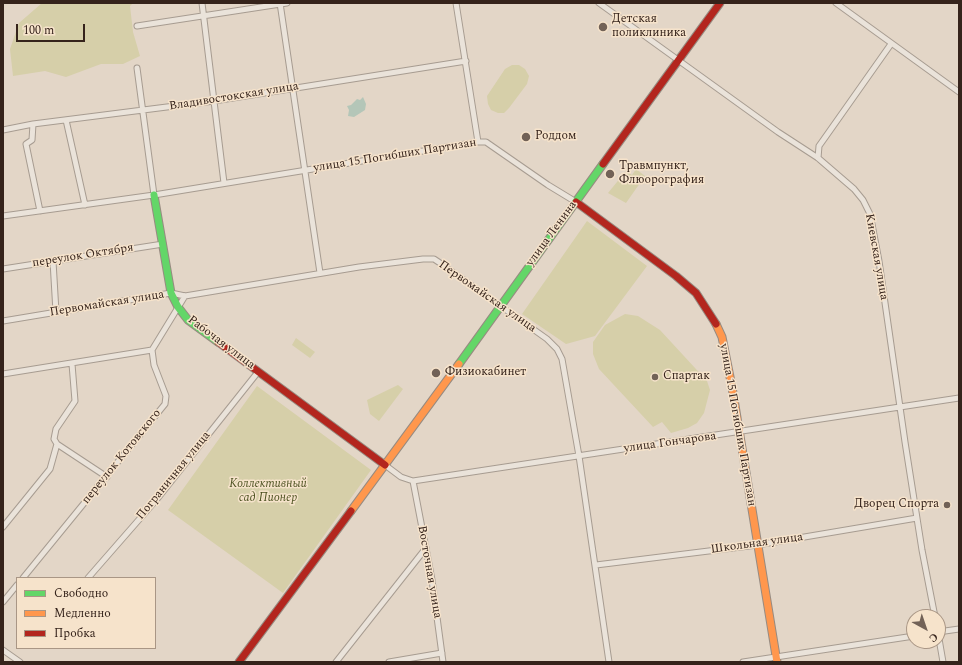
<!DOCTYPE html>
<meta charset="utf-8">
<style>
body{margin:0}
#map{position:relative;width:962px;height:665px;overflow:hidden;background:#e3d6c7;font-family:Spectral,serif}
canvas{display:block}
.frame{position:absolute;inset:0;border:4px solid #35231b;pointer-events:none}
.legend{position:absolute;left:16px;top:577px;width:140px;height:72px;box-sizing:border-box;background:#f6e3cb;border:1px solid #a99685;margin:0;padding:5px 7px;list-style:none;font-size:12px;color:#35231b}
.legend li{display:flex;align-items:center;gap:8px;height:20px}
.legend b{width:20px;border:1px solid #a99685}
.north{position:absolute;left:906px;top:609px;width:40px;height:40px;box-sizing:border-box;background:#f6e3cb;border:1px solid #a99685;border-radius:50%;rotate:140deg;font-size:11px;font-weight:700;line-height:16px;text-align:center;color:#35231b}
.north::after{content:'';display:block;margin:auto;width:14px;height:18px;background:#726257;clip-path:polygon(50% 0,100% 100%,50% 72%,0 100%)}
.scale{position:absolute;left:16px;top:24px;width:69px;height:18px;box-sizing:border-box;border:2px solid #35231b;border-top:0;padding-left:5px;font-size:12px;line-height:14px;white-space:nowrap;color:#35231b;-webkit-text-stroke:3px #f6e3cb;paint-order:stroke}
</style>
<div id="map">
<canvas width="962" height="665"></canvas>
<div class="frame"></div>
<ul class="legend">
<li><b style="height:5px;background:#63d668"></b>Свободно</li>
<li><b style="height:5px;background:#ff974d"></b>Медленно</li>
<li><b style="height:5px;background:#b3261e"></b>Пробка</li>
</ul>
<div class="north">С</div>
<div class="scale">100 m</div>
</div>
<script>
const c = document.querySelector('canvas').getContext('2d');
c.lineJoin = 'round';
function fillPath(path, color) { c.fillStyle = color; c.fill(path, 'evenodd'); }
const toPath = rows => new Path2D(rows.map(r => 'M' + r).join(''));
function trace(path, color, width, dash) { c.strokeStyle = color; c.lineWidth = width; c.lineCap = dash ? 'butt' : 'round'; c.setLineDash(dash || []); c.stroke(path); }
function label(font, color, halo, rows, align = 'center') {
  c.font = font + ' Spectral,serif'; c.lineWidth = 3; c.setLineDash([]); c.textBaseline = 'middle'; c.strokeStyle = halo; c.fillStyle = color; for (const [text, x, y, turn = 0] of rows) {
    c.save(); c.translate(x, y); c.rotate((+turn || 0) * Math.PI / 180); c.textAlign = isNaN(turn) ? turn : align; if (halo) c.strokeText(text, 0, 0); c.fillText(text, 0, 0); c.restore();
  }
}
fillPath(toPath([
 [42,3,133,3,130,6,133,32,140,56,123,64,101,64,66,77,45,71,13,76,10,49,19,23],
 [512,65,519,65,525,69,529,76,527,84,509,108,504,113,498,113,491,110,488,104,487,96,505,69],
 [636,169,645,176,626,203,608,193,626,171,632,175],
 [587,221,647,266,595,336,566,344,522,314],
 [625,314,638,316,660,330,707,381,710,390,704,413,697,423,688,428,671,433,662,422,653,427,599,369,593,354,593,342,605,325],
 [296,338,315,352,310,358,292,345],
 [398,385,403,389,379,421,370,414,367,400],
 [257,386,371,470,283,593,168,510]
]), '#d6cfa9');
fillPath(toPath([
 [363,97,366,104,365,110,354,117,348,116,349,110,347,106,351,105,357,99,360,100]
]), '#b4c6b8');
const street = toPath([
 [202,3,224,183],
 [280,3,320,273],
 [456,3,478,142],
 [599,3,778,132,818,158,854,189,863,200,870,214,879,261,905,442,922,550,935,617],
 [836,3,959,92],
 [137,26,287,3],
 [137,68,154,195],
 [66,120,85,205],
 [33,124,32,140,26,144,40,211],
 [3,130,33,124,214,101,466,61],
 [818,158,819,146,824,139,891,44],
 [3,216,154,195,478,142,486,142,548,185,576,202],
 [53,261,56,312],
 [3,269,163,244],
 [3,321,171,293,185,296,359,267,423,259,434,259,440,263,547,339,557,349,562,359,579,456,609,662],
 [152,350,185,296],
 [72,364,75,401,56,429,54,439,57,444,107,477],
 [3,374,152,350],
 [385,465,401,477,413,481,959,398],
 [413,481,432,580,443,662],
 [3,527,50,469,57,444],
 [596,565,757,545,917,518],
 [23,578,165,404,166,396,154,365,152,350],
 [88,578,157,499,258,372],
 [3,602,17,585],
 [938,632,959,629],
 [938,633,943,662],
 [3,650,20,662],
 [336,662,426,548],
 [389,662,442,653],
 [743,662,914,636]
]);
const fast = toPath([
 [154,195,171,293,178,307,188,320,218,342],
 [459,364,603,164]
]);
const slow = toPath([
 [716,324,722,337,732,387,777,662],
 [351,511,459,364]
]);
const jam = toPath([
 [603,164,720,3],
 [576,202,676,276,696,293,716,324],
 [218,342,385,465],
 [239,662,351,511]
]);
trace(street, '#a79c91', 7);
trace(fast, '#978b81', 9);
trace(slow, '#978b81', 9);
trace(jam, '#978b81', 9);
trace(street, '#eae3da', 5);
trace(fast, '#63d668', 7);
trace(slow, '#ff974d', 7);
trace(jam, '#b3261e', 7);
for (const [x, y, r, color] of [
 [603,27,5,"#726257"],
 [526,137,5,"#726257"],
 [610,174,5,"#726257"],
 [436,373,5,"#726257"],
 [655,377,4,"#726257"],
 [947,505,4,"#726257"]
]) { const dot = new Path2D(); dot.arc(x, y, r, 0, 2 * Math.PI); c.fillStyle = color; c.fill(dot); trace(dot, '#f6e3cb', 1.5); }
label('12px', '#35231b', '#f6e3cb', [
 ["Детская",612,20],
 ["поликлиника",612,34],
 ["Роддом",535,137],
 ["Травмпункт,",619,167],
 ["Флюорография",619,181],
 ["Физиокабинет",445,373],
 ["Спартак",663,377],
 ["Дворец Спорта",939,505,"right"]
], 'left');
label('12px', '#35231b', '#f6e3cb', [
 ["Владивостокская улица",234,97,-9],
 ["улица 15 Погибших Партизан",395,156,-9],
 ["улица Ленина",552,234,-54],
 ["переулок Октября",83,256,-9],
 ["Киевская улица",876,257,80],
 ["Первомайская улица",487,297,35],
 ["Первомайская улица",107,304,-9],
 ["Рабочая улица",221,343,37],
 ["улица 15 Погибших Партизан",737,425,80],
 ["улица Гончарова",670,443,-8],
 ["переулок Котовского",122,457,-51],
 ["Пограничная улица",174,476,-51],
 ["Школьная улица",757,544,-8],
 ["Восточная улица",429,572,80]
]);
label('italic 12px', '#4d5221', '#f6e3cb', [
 ["Коллективный",268,485],
 ["сад Пионер",268,499]
]);
</script>
